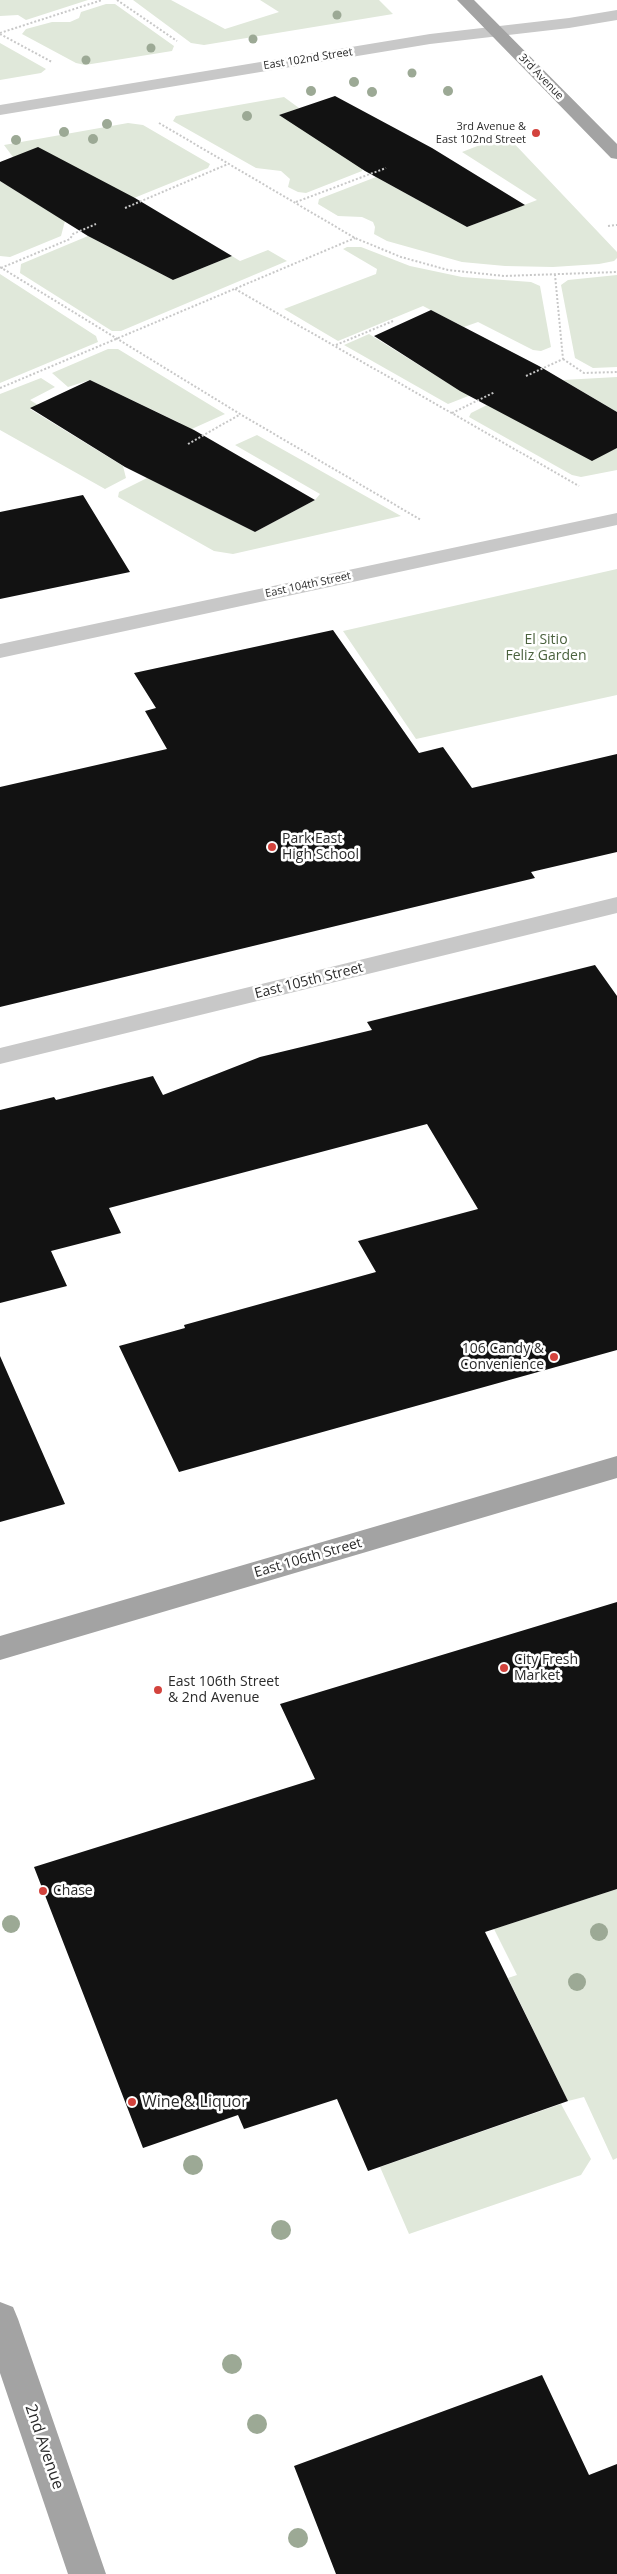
<!DOCTYPE html>
<style>
body{margin:0}
canvas{display:block;background:#fff}
</style>
<canvas width="617" height="2574"></canvas>
<script>
const c = document.querySelector('canvas').getContext('2d');
c.lineJoin = 'round';
function fillPath(path, color) { c.fillStyle = color; c.fill(path, 'evenodd'); }
const toPath = rows => new Path2D(rows.map(r => 'M' + r).join(''));
function trace(path, color, width, dash) { c.strokeStyle = color; c.lineWidth = width; c.lineCap = dash ? 'butt' : 'round'; c.setLineDash(dash || []); c.stroke(path); }
function label(font, color, halo, rows, align = 'center') {
  c.font = font + ' "Open Sans",sans-serif'; c.lineWidth = 5; c.setLineDash([]); c.textBaseline = 'middle'; c.strokeStyle = halo; c.fillStyle = color; for (const [text, x, y, turn = 0] of rows) {
    c.save(); c.translate(x, y); c.rotate((+turn || 0) * Math.PI / 180); c.textAlign = isNaN(turn) ? turn : align; if (halo) c.strokeText(text, 0, 0); c.fillText(text, 0, 0); c.restore();
  }
}
fillPath(toPath([
 [0,0,88,0,26,20,18,15,0,16],
 [133,0,171,0,225,29,279,12,260,0,379,0,393,14,204,45,191,43],
 [106,4,115,4,174,46,172,51,85,65,76,63,22,34,26,29,52,22,70,22,79,18,81,12],
 [0,43,46,69,41,73,0,80],
 [284,97,299,108,280,115,363,167,362,171,306,193,298,192,288,187,290,179,281,171,256,168,173,121,176,116],
 [128,123,143,125,210,164,208,168,134,198,13,157,4,145],
 [496,133,507,136,617,252,617,258,614,261,599,264,553,267,505,266,462,262,387,241,374,234,375,227,373,222,362,217,338,216,318,204,319,199,376,177,467,227,537,200,462,152,480,145,475,141],
 [0,181,65,221,61,236,10,257,0,256],
 [88,236,173,280,232,256,240,261,268,250,287,261,121,331,112,331,20,273,21,264],
 [347,247,361,247,410,266,462,277,531,282,540,286,551,347,541,351,533,350,478,322,464,327,423,306,338,341,284,309,376,274,377,269,343,249],
 [0,274,96,336,98,342,0,383],
 [617,275,617,367,593,368,575,358,561,285,568,280],
 [369,334,451,385,471,395,448,404,344,345],
 [108,349,118,349,225,414,174,437,180,423,90,380,68,387,52,373],
 [617,377,617,412,563,380],
 [41,378,55,387,30,400,38,405,30,409,123,466,126,478,105,489,0,430,0,394],
 [487,405,592,460,617,448,617,470,581,477,572,475,469,417,471,413],
 [257,435,401,516,233,554,214,551,118,497,119,492,147,478,255,532,315,500,320,494,235,445],
 [617,569,617,695,416,739,343,631],
 [617,1889,617,2158,613,2160,584,2097,568,2101,508,1978,517,1975,494,1929],
 [561,2104,591,2159,581,2175,409,2234,380,2167]
]), '#e0e8da');
fillPath(toPath([
 [335,96,432,148,525,205,467,227,365,171,279,115],
 [38,147,135,198,232,256,173,280,88,236,0,181,0,162],
 [431,310,539,366,617,412,617,448,592,461,460,391,374,336],
 [90,380,194,430,315,500,255,532,125,467,30,408],
 [83,495,130,572,0,599,0,512],
 [333,630,419,753,443,747,472,788,617,754,617,852,531,872,535,878,0,1007,0,787,167,749,145,711,156,708,134,673],
 [595,965,617,996,617,1350,179,1472,119,1346,185,1328,184,1325,376,1272,358,1241,478,1209,427,1124,109,1208,121,1233,51,1251,67,1286,0,1303,0,1110,54,1097,56,1100,153,1076,163,1095,260,1057,372,1030,367,1022],
 [0,1356,65,1504,0,1522],
 [617,1602,617,1889,485,1932,568,2101,368,2171,337,2099,244,2129,238,2115,143,2148,34,1867,315,1779,280,1704],
 [542,2375,589,2475,617,2464,617,2574,336,2574,294,2466]
]), '#121212');
trace(toPath([
 [117,0,177,41],
 [0,33,102,0],
 [0,34,52,62],
 [159,123,355,238,401,257,448,270,504,276,617,272],
 [296,202,386,168],
 [125,208,228,164],
 [608,226,617,225],
 [0,267,240,414,421,520],
 [1,268,70,239,73,234,96,224],
 [235,289,579,486],
 [336,345,393,321],
 [563,359,584,373,617,372],
 [526,376,563,359,555,275],
 [0,388,355,238],
 [452,413,495,392],
 [188,444,239,415]
]), '#c8c8c8', 2, [2, 2]);
fillPath(toPath([
 [617,10,617,20,569,28,430,44,0,115,0,105,430,34,569,18,617,10],
 [617,513,617,525,0,658,0,644,617,513],
 [617,897,617,913,0,1064,0,1048,617,897]
]), '#c8c8c8');
fillPath(toPath([
 [457,0,474,0,617,144,617,159,611,158,457,0],
 [617,1456,617,1478,0,1660,0,1636,617,1456],
 [0,2302,13,2307,18,2319,106,2574,68,2574,0,2373,0,2302]
]), '#a3a3a3');
c.fillStyle = '#9ca995';
for (const [x, y, r] of [
 [337,15,4.5],
 [253,39,4.5],
 [151,48,4.5],
 [86,60,4.5],
 [412,73,4.5],
 [354,82,5],
 [311,91,5],
 [448,91,5],
 [372,92,5],
 [247,116,5],
 [107,124,5],
 [64,132,5],
 [93,139,5],
 [16,140,5],
 [11,1924,9],
 [599,1932,9],
 [577,1982,9],
 [193,2165,10],
 [281,2230,10],
 [232,2364,10],
 [257,2424,10],
 [298,2538,10]
]) { c.beginPath(); c.arc(x, y, r, 0, 2 * Math.PI); c.fill(); }
for (const [x, y, r, color] of [
 [536,133,5,"#d3433d"],
 [272,847,5,"#d3433d"],
 [554,1357,5,"#d3433d"],
 [504,1668,5,"#d3433d"],
 [158,1690,5,"#d3433d"],
 [43,1891,5,"#d3433d"],
 [132,2102,5,"#d3433d"]
]) { const dot = new Path2D(); dot.arc(x, y, r, 0, 2 * Math.PI); c.fillStyle = color; c.fill(dot); trace(dot, '#fff', 2); }
label('11px', '#2b2b2b', '#fff', [
 ["East 102nd Street",308,59,-9],
 ["3rd Avenue",541,77,46],
 ["East 104th Street",308,585,-12]
]);
label('11px', '#2b2b2b', '#fff', [
 ["3rd Avenue &",526,127],
 ["East 102nd Street",526,140]
], 'right');
label('14px', '#4b623e', '#fff', [
 ["El Sitio",546,640],
 ["Feliz Garden",546,656]
]);
label('14px', '#2b2b2b', '#fff', [
 ["Park East",282,839],
 ["High School",282,855],
 ["106 Candy &",544,1349,"right"],
 ["Convenience",544,1365,"right"],
 ["City Fresh",514,1660],
 ["Market",514,1676],
 ["East 106th Street",168,1682],
 ["& 2nd Avenue",168,1698],
 ["Chase",53,1891]
], 'left');
label('14px', '#2b2b2b', '#fff', [
 ["East 105th Street",309,981,-14],
 ["East 106th Street",308,1558,-16]
]);
label('16px', '#2b2b2b', '#fff', [
 ["Wine & Liquor",142,2102]
], 'left');
label('16px', '#2b2b2b', '#fff', [
 ["2nd Avenue",44,2447,71]
]);
</script>
